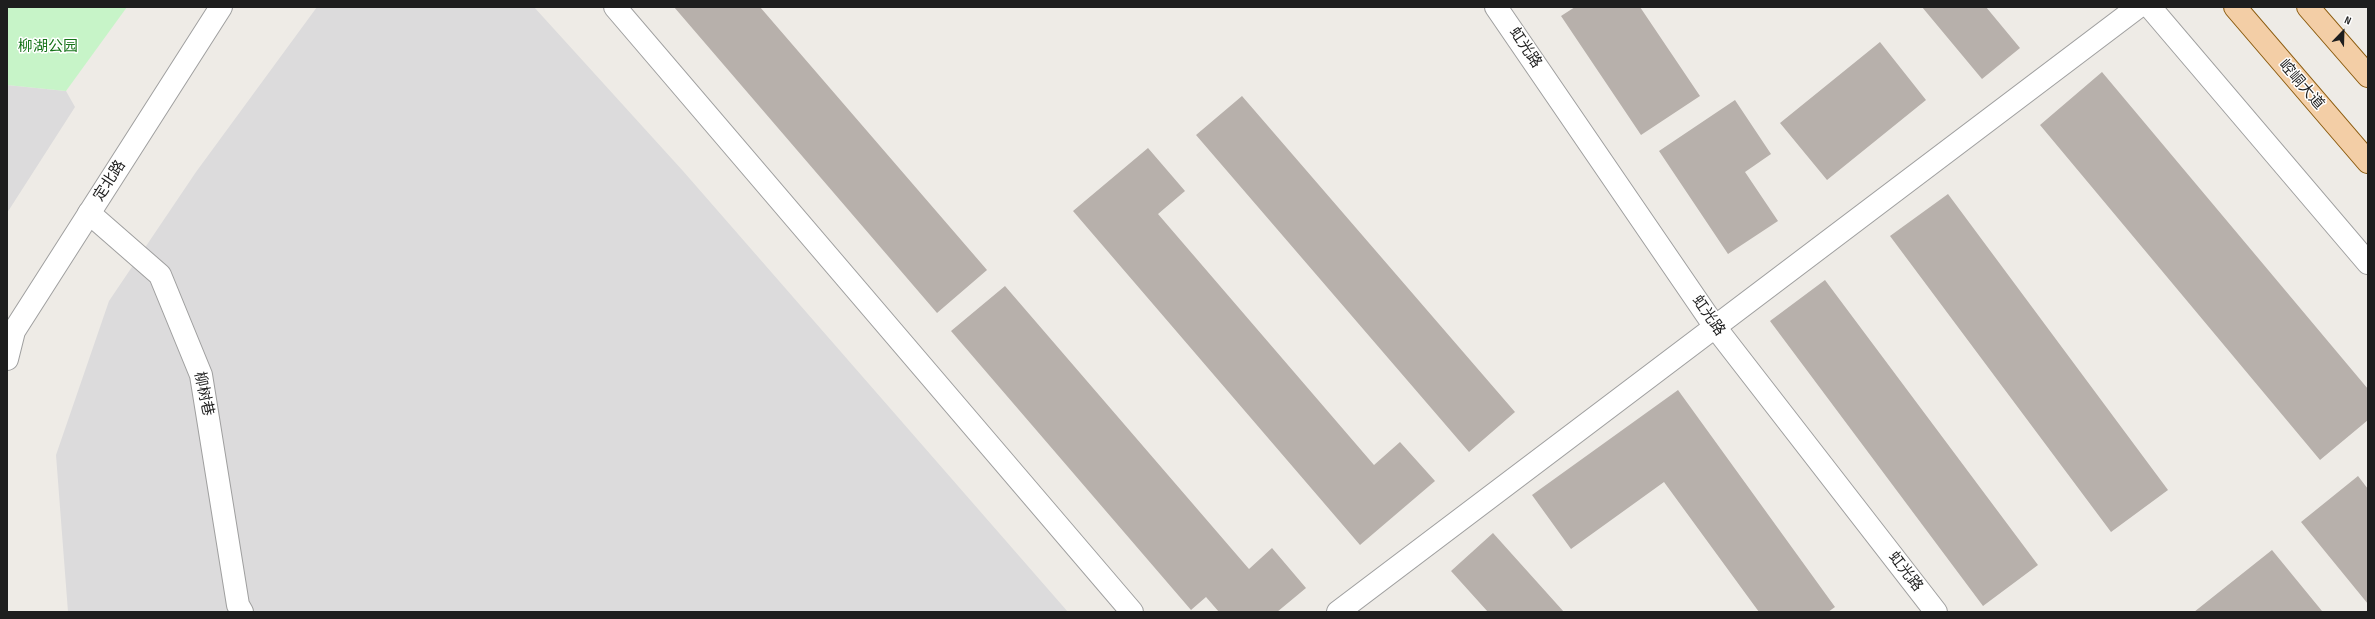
<!DOCTYPE html>
<meta charset="utf-8">
<style>
body{margin:0}
#map{position:relative;width:2375px;height:619px;overflow:hidden;background:#eeebe6;font-family:"Sofia Sans Condensed",sans-serif}
canvas{display:block}
.frame{position:absolute;inset:0;border:8px solid #1e1e1e;pointer-events:none}
.north{position:absolute;left:2323px;top:12px;width:40px;height:40px;-webkit-text-stroke:3px #fff;paint-order:stroke;rotate:23deg;font-size:11px;font-weight:700;line-height:16px;text-align:center;color:#1e1e1e}
.north::after{content:'';display:block;margin:auto;width:14px;height:18px;background:#1e1e1e;clip-path:polygon(50% 0,100% 100%,50% 72%,0 100%)}
</style>
<div id="map">
<canvas width="2375" height="619"></canvas>
<div class="frame"></div>
<div class="north">N</div>
</div>
<script>
const c = document.querySelector('canvas').getContext('2d');
c.lineJoin = 'round';
function fillPath(path, color) { c.fillStyle = color; c.fill(path, 'evenodd'); }
const toPath = rows => new Path2D(rows.map(r => 'M' + r).join(''));
function trace(path, color, width, dash) { c.strokeStyle = color; c.lineWidth = width; c.lineCap = dash ? 'butt' : 'round'; c.setLineDash(dash || []); c.stroke(path); }
function label(font, color, halo, rows, align = 'center') {
  c.font = font + ' "Sofia Sans Condensed","Noto Sans SC",sans-serif'; c.lineWidth = 3; c.setLineDash([]); c.textBaseline = 'middle'; c.strokeStyle = halo; c.fillStyle = color; for (const [text, x, y, turn = 0] of rows) {
    c.save(); c.translate(x, y); c.rotate((+turn || 0) * Math.PI / 180); c.textAlign = isNaN(turn) ? turn : align; if (halo) c.strokeText(text, 0, 0); c.fillText(text, 0, 0); c.restore();
  }
}
fillPath(toPath([
 [317,7,534,7,683,171,1068,612,68,612,56,455,109,301,196,172],
 [7,85,66,91,75,107,7,213]
]), '#dcdbdc');
fillPath(toPath([
 [7,7,127,7,66,91,7,85]
]), '#c7f4c8');
fillPath(toPath([
 [674,7,760,7,987,270,937,313],
 [1575,7,1640,7,1700,96,1641,135,1561,16],
 [1922,7,1986,7,2020,48,1982,79],
 [1880,42,1926,100,1827,180,1780,123],
 [2102,72,2368,389,2368,420,2320,460,2040,125],
 [1242,96,1515,412,1469,452,1196,135],
 [1735,100,1771,154,1745,172,1778,221,1728,254,1659,151],
 [1148,148,1185,191,1158,214,1374,465,1400,442,1435,481,1360,545,1073,211],
 [1948,194,2168,490,2111,532,1890,236],
 [1825,280,2038,565,1983,606,1770,321],
 [1005,286,1249,569,1272,548,1306,588,1277,612,1219,612,1206,597,1191,610,951,331],
 [1678,390,1835,607,1828,612,1759,612,1664,482,1571,549,1532,495],
 [2358,476,2368,489,2368,604,2301,522],
 [1493,533,1564,612,1488,612,1451,571],
 [2272,550,2322,611,2194,612]
]), '#b7b0ab');
const minor = toPath([
 [615,7,1132,612],
 [1496,7,1715,327,1936,612],
 [2150,7,2368,263],
 [89,213,160,275,201,375,238,605,242,612],
 [1338,612,2138,7]
]);
const tertiary = toPath([
 [7,359,14,331,221,7]
]);
const primary = toPath([
 [2235,7,2368,162],
 [2308,7,2368,76]
]);
trace(minor, '#9f9f9f', 24);
trace(tertiary, '#9f9f9f', 24);
trace(primary, '#8b5b0e', 24);
trace(minor, '#fff', 22);
trace(tertiary, '#fff', 22);
trace(primary, '#f3cea6', 22);
label('15px', '#167319', '#fff', [
 ["柳湖公园",48,47]
]);
label('15px', '#1e1e1e', '#fff', [
 ["虹光路",1525,48,56],
 ["崆峒大道",2301,85,49],
 ["定北路",110,181,-57],
 ["虹光路",1708,316,55],
 ["柳树巷",203,394,78],
 ["虹光路",1905,572,52]
]);
</script>
